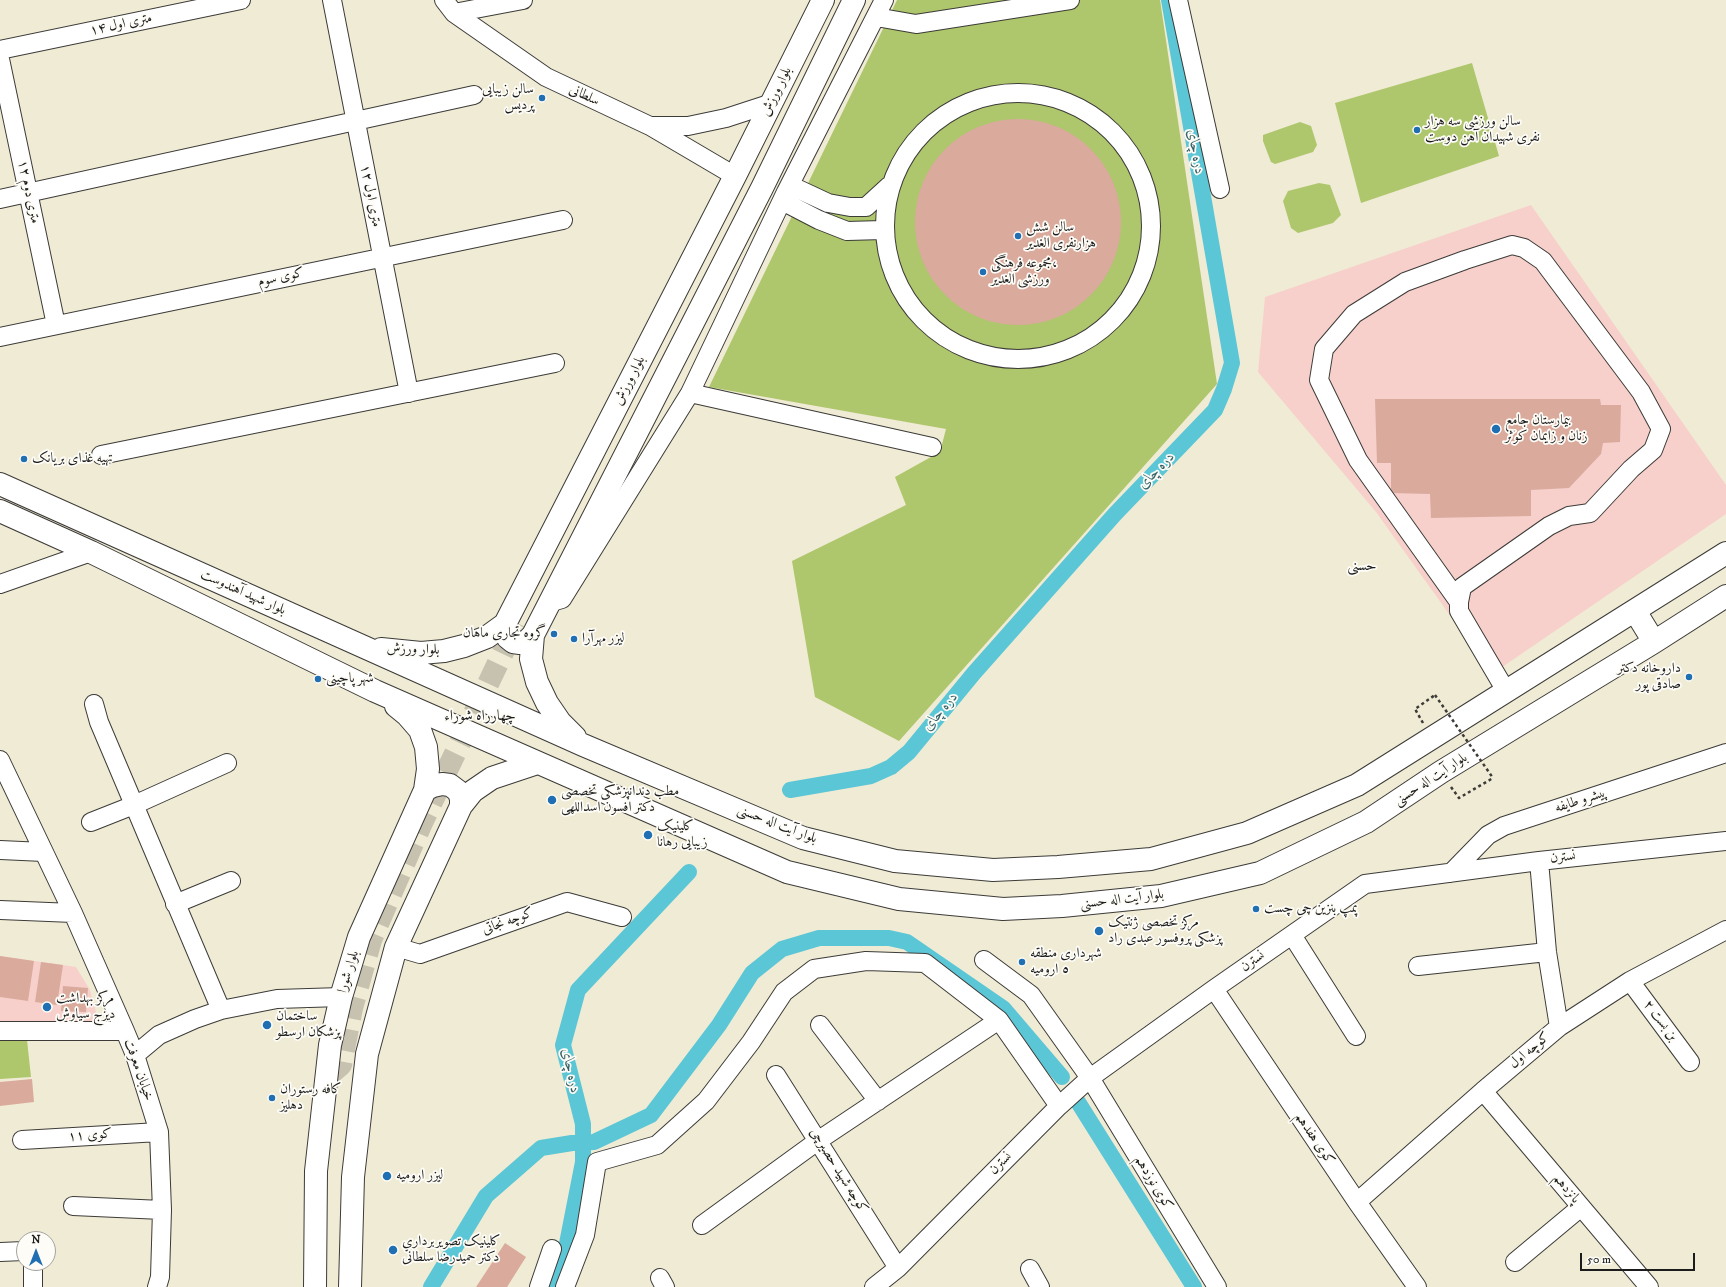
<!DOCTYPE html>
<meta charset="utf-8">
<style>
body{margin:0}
#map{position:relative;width:1726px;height:1287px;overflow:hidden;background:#f0ebd4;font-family:"IM FELL DW Pica",serif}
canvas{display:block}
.north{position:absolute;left:16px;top:1231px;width:40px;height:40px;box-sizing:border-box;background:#fdfcf7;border:1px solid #a3a29f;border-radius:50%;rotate:0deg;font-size:11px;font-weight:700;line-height:16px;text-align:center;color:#1c1c1c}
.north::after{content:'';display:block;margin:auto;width:14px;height:18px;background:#1f6fb2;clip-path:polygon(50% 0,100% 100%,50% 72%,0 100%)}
.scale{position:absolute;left:1580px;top:1253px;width:115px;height:18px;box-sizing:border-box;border:2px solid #1c1c1c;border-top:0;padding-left:5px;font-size:12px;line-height:14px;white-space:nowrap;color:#1c1c1c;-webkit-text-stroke:3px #fdfcf7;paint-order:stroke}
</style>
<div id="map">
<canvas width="1726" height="1287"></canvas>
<div class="north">N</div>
<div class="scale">50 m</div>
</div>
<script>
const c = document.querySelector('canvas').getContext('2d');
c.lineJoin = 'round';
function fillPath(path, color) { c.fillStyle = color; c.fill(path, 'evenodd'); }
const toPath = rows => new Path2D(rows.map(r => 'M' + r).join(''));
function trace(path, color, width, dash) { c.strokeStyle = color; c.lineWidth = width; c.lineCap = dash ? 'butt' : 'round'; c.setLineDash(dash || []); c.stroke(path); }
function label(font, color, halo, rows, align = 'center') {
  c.font = font + ' "IM FELL DW Pica",Amiri,serif'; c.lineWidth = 3.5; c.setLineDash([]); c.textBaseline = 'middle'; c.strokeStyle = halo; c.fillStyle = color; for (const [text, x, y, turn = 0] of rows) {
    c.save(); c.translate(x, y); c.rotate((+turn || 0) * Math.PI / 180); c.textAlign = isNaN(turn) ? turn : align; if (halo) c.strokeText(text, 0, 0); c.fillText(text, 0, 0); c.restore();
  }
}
fillPath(toPath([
 [1531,205,1726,485,1726,514,1492,674,1376,512,1258,372,1265,297],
 [0,956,76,967,90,990,100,1027,0,1023]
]), '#f7d0cb');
fillPath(toPath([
 [897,0,1160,0,1217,384,899,741,815,697,792,561,906,505,895,477,940,452,946,429,709,387],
 [1472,63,1499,156,1361,203,1335,103],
 [1300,122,1311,126,1317,145,1313,152,1275,164,1271,162,1263,141,1263,135],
 [1319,183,1330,185,1341,215,1333,223,1298,233,1291,228,1283,201,1288,191],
 [0,1040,27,1040,31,1077,0,1079]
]), '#aec66c');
trace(toPath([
 [790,790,871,776,891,767,909,752,974,673,1115,514,1215,410,1224,389,1232,363,1169,0],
 [1078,1102,1194,1287],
 [431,1287,486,1196,541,1148,572,1143,594,1142,651,1115,719,1025,752,973,782,949,819,938,889,938,907,942,1003,1008,1062,1077],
 [556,1287,561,1274,583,1162,583,1124,563,1045,578,990,689,872]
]), '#5bc6d6', 16);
fillPath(toPath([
 '915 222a103 103 0 1 1 206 0a103 103 0 1 1-206 0Z',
 [1375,399,1600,399,1601,405,1621,405,1620,442,1603,443,1601,454,1569,488,1531,490,1531,516,1431,518,1430,494,1391,493,1391,463,1377,463],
 [0,956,34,961,28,1001,0,997],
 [41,962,63,965,57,1005,35,1002],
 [63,986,88,988,86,1012,61,1011],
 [32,1079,34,1102,0,1106,0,1082],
 [505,1243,526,1257,507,1287,476,1287]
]), '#daaa9d');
trace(toPath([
 [327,1077,341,1065,352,1008,371,940,421,825,517,623]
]), '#c6c2af', 22, [22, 11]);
const minor = toPath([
 [332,0,409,393],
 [444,0,454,13,546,77,650,126,735,176],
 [1178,0,1220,189],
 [454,13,523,0],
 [876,17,916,24,1070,0],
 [0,50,241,0],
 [0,59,56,325],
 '885 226a133 133 0 1 1 266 0a133 133 0 1 1-266 0Z',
 [650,126,688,126,726,118,772,103],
 [0,199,474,95],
 [883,230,847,231,819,220,790,205,786,192,798,189,828,203,850,207,866,207,889,186],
 [0,337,563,220],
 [690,393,932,447],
 [101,455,555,363],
 [0,584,91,552],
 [555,601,562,599,690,393,786,192,884,0],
 [1459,602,1358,460,1319,380,1324,349,1354,314,1405,282,1465,260,1512,245,1524,248,1543,261,1641,392,1661,429,1653,450,1631,469,1590,513,1569,516,1549,526,1462,587,1459,602,1459,611,1506,691],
 [94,704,99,722,221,1010],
 [0,760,73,913,125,1031,135,1055,159,1132,162,1210,160,1277,157,1287],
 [91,822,134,805,227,763],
 [0,850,44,852],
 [1539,861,1547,952,1559,1027],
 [1451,873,1488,835,1504,826,1726,753],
 [175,904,231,881],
 [0,910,73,913],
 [1292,935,1356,1036],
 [396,947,420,954,567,902,622,917],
 [984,960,1031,995,1090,1078,1217,1287],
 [1418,966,1547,952],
 [1630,981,1690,1062],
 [1214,989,1357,1202,1417,1287],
 [820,1025,878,1101],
 [0,1031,125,1031],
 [135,1055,159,1035,195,1019,221,1010,277,999,341,997],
 [776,1075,898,1268],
 [1483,1091,1649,1287],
 [22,1140,159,1132],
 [1357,1202,1483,1091,1559,1027,1630,981,1726,930],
 [73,1206,162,1210],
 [702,1225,819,1140,999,1020],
 [0,1252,24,1251],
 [1515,1262,1581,1207],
 [33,1263,33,1287],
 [1030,1269,1040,1287],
 [660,1278,665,1287],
 [539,1287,552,1249],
 [565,1287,585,1235,597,1162,657,1145,706,1101,751,1042,784,992,814,969,866,961,925,963,999,1020,1059,1106],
 [874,1287,898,1268,1059,1106,1090,1078,1214,989,1365,884,1539,861,1726,841]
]);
const major = toPath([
 [0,484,583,745,803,838,895,861,993,870,1058,867,1151,859,1247,833,1357,785,1726,553],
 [0,511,91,552,375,691,787,872,899,899,1003,909,1062,906,1161,896,1260,873,1366,822,1441,772,1654,642,1726,596],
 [1635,611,1654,642],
 [505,624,505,632,508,638,513,642,520,643,527,641,533,635],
 [381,649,421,653,444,651,464,646,487,637,505,624,735,176,823,0],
 [575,737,560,722,547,703,537,682,531,659,533,635,762,188,854,0],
 [425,790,433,786,442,784,450,785,458,791,461,798,461,806],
 [315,1287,316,1171,330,1045,341,997,359,937,425,790,428,769,426,747,420,730,407,715,396,706],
 [350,1287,353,1177,367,1054,396,947,461,806,473,791,492,778,537,763]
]);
trace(minor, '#3c3b38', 20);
trace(major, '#3c3b38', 24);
trace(toPath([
 [1423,723,1415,709,1435,695],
 [1451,787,1459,798,1493,778]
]), '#3c3b38', 2.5, [3, 3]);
trace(minor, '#fff', 18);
trace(major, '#fff', 22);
trace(toPath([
 [1435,695,1493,778]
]), '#3c3b38', 2.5, [3, 3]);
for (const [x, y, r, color] of [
 [542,98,4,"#1f6fb2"],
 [1417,130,4,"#1f6fb2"],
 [1018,236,4,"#1f6fb2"],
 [983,272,4,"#1f6fb2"],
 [1496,429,5,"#1f6fb2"],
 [24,459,4,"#1f6fb2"],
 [554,634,4,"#1f6fb2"],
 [574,639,4,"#1f6fb2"],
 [1689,677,4,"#1f6fb2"],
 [318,679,4,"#1f6fb2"],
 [552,800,5,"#1f6fb2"],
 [648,835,5,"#1f6fb2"],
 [1256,909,4,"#1f6fb2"],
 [1099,931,5,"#1f6fb2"],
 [1022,962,4,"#1f6fb2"],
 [47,1007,5,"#1f6fb2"],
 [267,1025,5,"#1f6fb2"],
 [272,1098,4,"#1f6fb2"],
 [387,1176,5,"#1f6fb2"],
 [393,1250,5,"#1f6fb2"]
]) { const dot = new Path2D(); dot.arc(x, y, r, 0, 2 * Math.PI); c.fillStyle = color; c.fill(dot); trace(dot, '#fdfcf7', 1.5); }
label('14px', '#1c1c1c', '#fdfcf7', [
 ["۱۴ متری اول",121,25,-12],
 ["بلوار ورزش",777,92,-64],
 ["سلطانی",584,96,25],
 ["۱۲ متری دوم",28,192,78],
 ["۱۲ متری اول",370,196,79],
 ["کوی سوم",281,278,-12],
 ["بلوار ورزش",630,381,-63],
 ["بلوار شهید آهندوست",243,593,24],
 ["بلوار ورزش",413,650,2],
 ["بلوار آیت اله حسنی",1431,780,-33],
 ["پیشرو طایفه",1581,801,-18],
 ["بلوار آیت اله حسنی",777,825,21],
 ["نسترن",1563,858,-6],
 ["بلوار آیت اله حسنی",1122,900,-7],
 ["کوچه نجاتی",508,922,-20],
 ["نسترن",1253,962,-35],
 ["بلوار شورا",349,972,-73],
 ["بن بست ۲",1660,1021,53],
 ["کوچه اول",1530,1051,-40],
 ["خیابان معرفت",138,1070,71],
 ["کوی ۱۱",90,1136,-4],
 ["کوی هفدهم",1314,1139,56],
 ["نسترن",1001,1164,-45],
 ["کوچه شهید حصیرچی",838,1171,58],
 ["کوی نوزدهم",1153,1183,59],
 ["پانزدهم",1566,1189,50]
]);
label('14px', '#1c1c1c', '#fdfcf7', [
 ["سالن زیبایی",534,90,"right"],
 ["پردیس",534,106,"right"],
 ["سالن ورزشی سه هزار",1425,122],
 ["نفری شهیدان آهن دوست",1425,138],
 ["سالن شش",1026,228],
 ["هزارنفری الغدیر",1026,244],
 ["مجموعه فرهنگی،",991,264],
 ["ورزشی الغدیر",991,280],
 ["بیمارستان جامع",1505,421],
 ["زنان و زایمان کوثر",1505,437],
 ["تهیه غذای بریانک",32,459],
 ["گروه تجاری ماهان",546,634,"right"],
 ["لیزر مهرآرا",582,639],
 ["داروخانه دکتر",1681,669,"right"],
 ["صادقی پور",1681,685,"right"],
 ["شهر پاچینی",326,679],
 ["مطب دندانپزشکی تخصصی",561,792],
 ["دکتر افسون اسداللهی",561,808],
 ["کلینیک",657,827],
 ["زیبایی رهانا",657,843],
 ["پمپ بنزین چى چست",1264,909],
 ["مرکز تخصصی ژنتیک",1108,923],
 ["پزشکی پروفسور عبدی راد",1108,939],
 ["شهردارى منطقه",1030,954],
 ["٥ ارومیه",1030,970],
 ["مرکز بهداشت",56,999],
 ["دیزج سیاوش",56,1015],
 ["ساختمان",276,1017],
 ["پزشکان ارسطو",276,1033],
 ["کافه رستوران",280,1090],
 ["دهلیز",280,1106],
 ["لیزر ارومیه",396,1176],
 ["کلینیک تصويربرداري",402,1242],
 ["دکتر حمیدرضا سلطانی",402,1258]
], 'left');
label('italic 15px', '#356066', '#fdfcf7', [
 ["دره چای",1195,152,80],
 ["دره چای",1157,471,-46],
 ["دره چای",941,712,-50],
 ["دره چای",570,1071,78]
]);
label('15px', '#1c1c1c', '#fdfcf7', [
 ["حسنی",1362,567],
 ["چهارراه شوراء",480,717]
]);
</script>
